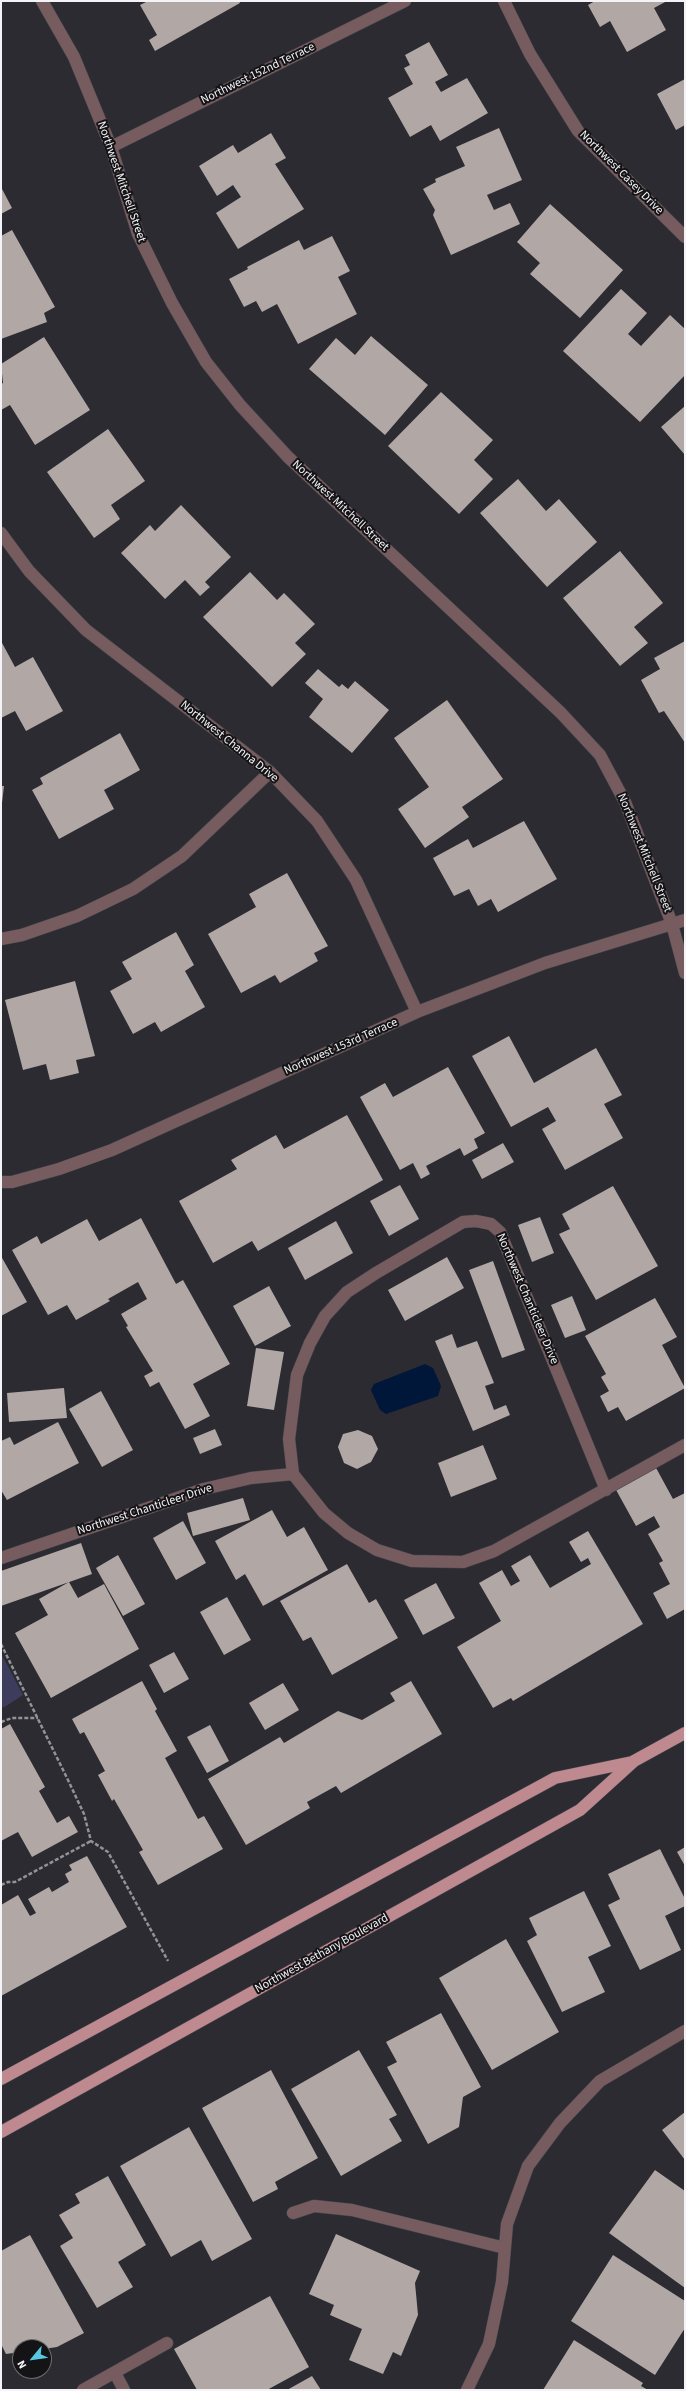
<!DOCTYPE html>
<style>
body{margin:0}
#map{position:relative;width:686px;height:2391px;overflow:hidden;background:#2b2b31;font-family:"Source Sans 3",sans-serif}
canvas{display:block}
.frame{position:absolute;inset:0;border:2px solid #f4f4f8;pointer-events:none}
.north{position:absolute;left:12px;top:2339px;width:40px;height:40px;box-sizing:border-box;background:#141417;border:1px solid #6e6e71;border-radius:50%;rotate:241deg;font-size:11px;font-weight:700;line-height:16px;text-align:center;color:#f4f4f8}
.north::after{content:'';display:block;margin:auto;width:14px;height:18px;background:#56c9e0;clip-path:polygon(50% 0,100% 100%,50% 72%,0 100%)}
</style>
<div id="map">
<canvas width="686" height="2391"></canvas>
<div class="frame"></div>
<div class="north">N</div>
</div>
<script>
const c = document.querySelector('canvas').getContext('2d');
c.lineJoin = 'round';
function fillPath(path, color) { c.fillStyle = color; c.fill(path, 'evenodd'); }
const toPath = rows => new Path2D(rows.map(r => 'M' + r).join(''));
function trace(path, color, width, dash) { c.strokeStyle = color; c.lineWidth = width; c.lineCap = dash ? 'butt' : 'round'; c.setLineDash(dash || []); c.stroke(path); }
function label(font, color, halo, rows, align = 'center') {
  c.font = font + ' "Source Sans 3",sans-serif'; c.lineWidth = 4; c.setLineDash([]); c.textBaseline = 'middle'; c.strokeStyle = halo; c.fillStyle = color; for (const [text, x, y, turn = 0] of rows) {
    c.save(); c.translate(x, y); c.rotate((+turn || 0) * Math.PI / 180); c.textAlign = isNaN(turn) ? turn : align; if (halo) c.strokeText(text, 0, 0); c.fillText(text, 0, 0); c.restore();
  }
}
fillPath(toPath([
 [1,1653,23,1695,3,1708,1,1703]
]), '#3e3c5c');
fillPath(toPath([
 [425,1364,433,1368,441,1386,438,1396,386,1414,380,1410,371,1390,374,1384]
]), '#00173a');
fillPath(toPath([
 [148,1,239,1,240,3,155,51,149,40,157,35,140,5],
 [595,1,667,1,654,8,666,30,627,52,610,21,600,27,588,5],
 [429,42,448,75,435,82,441,92,467,78,488,113,440,141,431,125,410,137,388,98,413,84,404,68,410,65,405,55],
 [685,79,685,125,676,130,657,94],
 [499,128,522,180,487,195,494,210,510,203,520,224,451,255,433,215,435,210,423,189,436,182,435,179,465,166,456,147],
 [271,133,286,158,275,164,304,209,238,249,216,213,241,197,233,185,217,196,199,166,233,145,238,153],
 [1,187,12,208,1,214],
 [550,204,623,270,580,318,530,274,540,263,517,242],
 [12,230,55,307,44,313,47,322,1,339,1,236],
 [332,236,350,271,338,277,357,314,298,344,277,304,262,312,256,301,244,307,229,279,248,269,247,267,299,240,304,250],
 [621,289,647,313,628,334,641,346,670,315,685,329,685,375,640,422,563,351],
 [371,336,428,385,385,435,309,369,336,338,355,355],
 [44,337,90,410,35,445,10,405,1,410,1,384,3,383,1,364],
 [441,392,493,440,474,460,493,479,459,514,388,446],
 [685,406,685,455,661,427],
 [108,429,145,481,111,505,120,519,94,538,47,472],
 [518,479,546,511,559,499,597,542,547,587,480,513],
 [181,505,231,557,205,582,210,587,200,596,185,580,165,599,121,553,150,525,155,531],
 [620,551,663,603,634,627,648,643,620,666,563,598],
 [250,572,277,600,284,593,315,624,295,643,306,654,272,687,203,617],
 [1,641,15,667,33,657,63,711,26,731,15,711,1,718],
 [685,641,685,743,664,711,659,713,641,680,660,669,654,658],
 [318,669,339,687,342,684,348,689,355,681,389,710,352,753,309,717,323,699,305,683],
 [447,700,503,779,462,807,469,817,425,848,398,809,429,787,394,738],
 [120,733,140,770,104,790,114,809,59,839,32,790,43,784,40,778],
 [1,786,4,786,2,803,1,803],
 [524,821,557,879,498,912,491,899,478,906,469,889,454,896,433,858,468,839,473,848],
 [287,873,328,946,314,953,318,961,280,983,275,975,241,993,208,934,256,907,249,894],
 [176,932,194,965,185,971,205,1007,161,1032,155,1022,133,1034,110,991,132,979,122,962],
 [75,981,95,1056,76,1060,79,1073,50,1080,46,1064,23,1070,5,1000],
 [509,1036,534,1083,596,1048,622,1095,604,1104,623,1138,565,1170,542,1129,556,1121,548,1107,511,1127,472,1056],
 [448,1067,485,1133,474,1139,478,1148,464,1156,460,1148,426,1166,430,1174,421,1179,413,1163,400,1170,360,1097,385,1083,393,1097],
 [347,1115,383,1180,258,1251,252,1241,213,1263,179,1201,237,1169,231,1160,276,1135,284,1149],
 [503,1143,514,1162,482,1179,472,1160],
 [400,1185,419,1219,389,1236,370,1201],
 [613,1186,658,1266,596,1300,559,1234,570,1229,562,1214],
 [540,1217,554,1253,532,1262,518,1225],
 [141,1218,176,1284,183,1280,230,1364,193,1384,210,1416,185,1429,159,1382,150,1387,144,1376,153,1371,126,1327,128,1326,121,1314,147,1299,138,1282,108,1299,110,1301,76,1320,67,1305,48,1315,12,1250,37,1236,41,1244,87,1219,99,1241],
 [336,1221,353,1253,305,1280,288,1248],
 [1,1256,27,1302,1,1316],
 [447,1257,464,1288,405,1321,388,1290],
 [493,1261,525,1350,502,1358,469,1270],
 [269,1286,291,1326,255,1346,233,1306],
 [572,1296,586,1330,565,1338,551,1305],
 [655,1298,677,1337,662,1345,685,1388,626,1421,618,1407,608,1412,600,1396,609,1391,601,1377,606,1374,585,1336],
 [452,1334,457,1348,477,1341,494,1383,485,1386,494,1410,506,1405,510,1415,473,1431,435,1341],
 [256,1348,284,1352,274,1410,247,1406],
 [64,1388,67,1418,9,1422,7,1393],
 [101,1391,133,1450,102,1467,69,1409],
 [58,1422,79,1463,7,1500,1,1490,1,1441,10,1437,14,1445],
 [215,1429,222,1445,200,1454,193,1438],
 [358,1430,372,1436,378,1449,371,1462,357,1469,344,1463,338,1447,343,1434],
 [483,1445,497,1479,451,1497,438,1463],
 [655,1466,673,1499,685,1493,685,1609,667,1619,653,1593,670,1584,659,1563,663,1561,648,1534,660,1527,654,1516,636,1526,615,1488],
 [243,1498,250,1520,193,1536,187,1513],
 [272,1510,287,1537,304,1527,328,1570,263,1606,245,1574,236,1580,215,1541],
 [183,1521,206,1563,176,1580,153,1538],
 [588,1531,643,1624,513,1701,511,1698,493,1708,457,1647,501,1621,479,1583,502,1570,511,1586,520,1581,511,1566,530,1555,550,1588,591,1564,588,1558,581,1562,569,1542],
 [81,1543,92,1574,1,1606,1,1571],
 [118,1555,145,1604,123,1616,96,1568],
 [347,1564,369,1603,376,1599,398,1638,332,1675,311,1637,303,1641,280,1601],
 [69,1582,78,1598,104,1584,139,1649,51,1698,15,1633,48,1615,39,1599],
 [436,1583,455,1618,423,1635,404,1600],
 [227,1597,251,1640,224,1655,200,1612],
 [174,1652,189,1679,164,1693,149,1665],
 [142,1681,157,1709,155,1711,177,1751,165,1758,198,1819,204,1816,223,1849,158,1885,139,1852,143,1850,114,1799,112,1801,98,1775,105,1771,84,1732,80,1734,72,1719],
 [411,1681,442,1734,341,1793,336,1786,307,1802,310,1808,246,1845,208,1779,280,1737,284,1743,338,1711,362,1720,395,1701,390,1693],
 [283,1683,299,1710,265,1730,249,1703],
 [10,1724,45,1787,39,1791,57,1823,69,1816,78,1832,32,1857,18,1832,1,1841,1,1729],
 [210,1725,229,1761,207,1773,187,1737],
 [685,1847,685,1866,677,1852],
 [660,1849,685,1899,685,1906,665,1916,681,1950,640,1970,608,1905,620,1899,608,1874],
 [87,1856,127,1927,1,1996,1,1905,18,1895,30,1916,36,1913,28,1899,49,1887,52,1892,69,1882,65,1874,72,1870,69,1865],
 [584,1891,611,1946,588,1957,605,1992,562,2012,527,1941,537,1935,529,1918],
 [506,1939,559,2032,492,2070,439,1978],
 [441,2013,481,2087,463,2097,459,2127,428,2144,387,2067,397,2062,386,2042],
 [359,2050,397,2115,389,2119,402,2141,341,2176,291,2089],
 [271,2070,318,2158,275,2182,278,2189,253,2202,202,2108],
 [685,2112,685,2160,662,2130],
 [189,2127,252,2239,212,2261,201,2240,171,2257,120,2166],
 [655,2170,685,2191,685,2288,609,2233],
 [108,2176,146,2245,118,2262,133,2287,97,2308,60,2246,73,2238,59,2215,80,2203,75,2194],
 [336,2234,420,2271,415,2283,418,2315,401,2356,393,2352,383,2374,349,2360,362,2329,330,2315,334,2305,309,2294],
 [30,2235,84,2333,57,2347,44,2349,44,2347,20,2347,20,2352,6,2354,1,2344,1,2251],
 [613,2255,685,2301,685,2328,655,2375,571,2321],
 [270,2296,309,2367,267,2390,197,2390,174,2349],
 [574,2340,643,2383,641,2386,648,2390,543,2390],
 [312,2376,321,2390,287,2390]
]), '#b1a8a6');
const minor = toPath([
 [42,1,74,57,111,147,138,234,172,303,206,362,240,405,288,457,561,713,600,755,625,802,672,924,685,973],
 [504,1,530,54,578,131,685,237],
 [111,147,405,1],
 [1,533,29,571,86,630,270,772,317,821,356,880,417,1012],
 [1,939,22,935,77,916,133,889,182,856,270,772],
 [1,1182,12,1182,59,1169,112,1150,417,1012,545,963,685,920],
 [293,1474,289,1439,297,1375,310,1343,325,1316,347,1292,376,1273,463,1222,476,1221,491,1224,500,1232,606,1490],
 [1,1558,204,1489,251,1478,293,1474,324,1513,348,1533,377,1550,412,1561,463,1562,494,1551,685,1445],
 [293,2213,314,2206,352,2210,505,2248],
 [115,2373,124,2390],
 [83,2390,167,2343],
 [467,2390,489,2344,502,2282,507,2224,528,2166,560,2123,600,2081,685,2031]
]);
const major = toPath([
 [1,2079,555,1778,632,1762],
 [1,2132,580,1810,634,1761,685,1733]
]);
trace(minor, '#47474d', 13);
trace(major, '#47474d', 13);
trace(toPath([
 [1,1644,68,1780,84,1814,91,1841,108,1852,168,1961],
 [1,1722,12,1718,38,1718],
 [1,1885,8,1882,15,1882,91,1841]
]), '#929297', 2.5, [4, 2]);
trace(minor, '#765c5e', 12);
trace(major, '#be8a90', 12);
label('12px', '#f4f4f8', '#141417', [
 ["Northwest 152nd Terrace",258,74,-26],
 ["Northwest Casey Drive",621,173,45],
 ["Northwest Mitchell Street",121,182,71],
 ["Northwest Mitchell Street",340,506,43],
 ["Northwest Channa Drive",229,742,39],
 ["Northwest Mitchell Street",644,853,68],
 ["Northwest 153rd Terrace",341,1047,-24],
 ["Northwest Chanticleer Drive",527,1299,67],
 ["Northwest Chanticleer Drive",145,1510,-18],
 ["Northwest Bethany Boulevard",322,1954,-29]
]);
</script>
